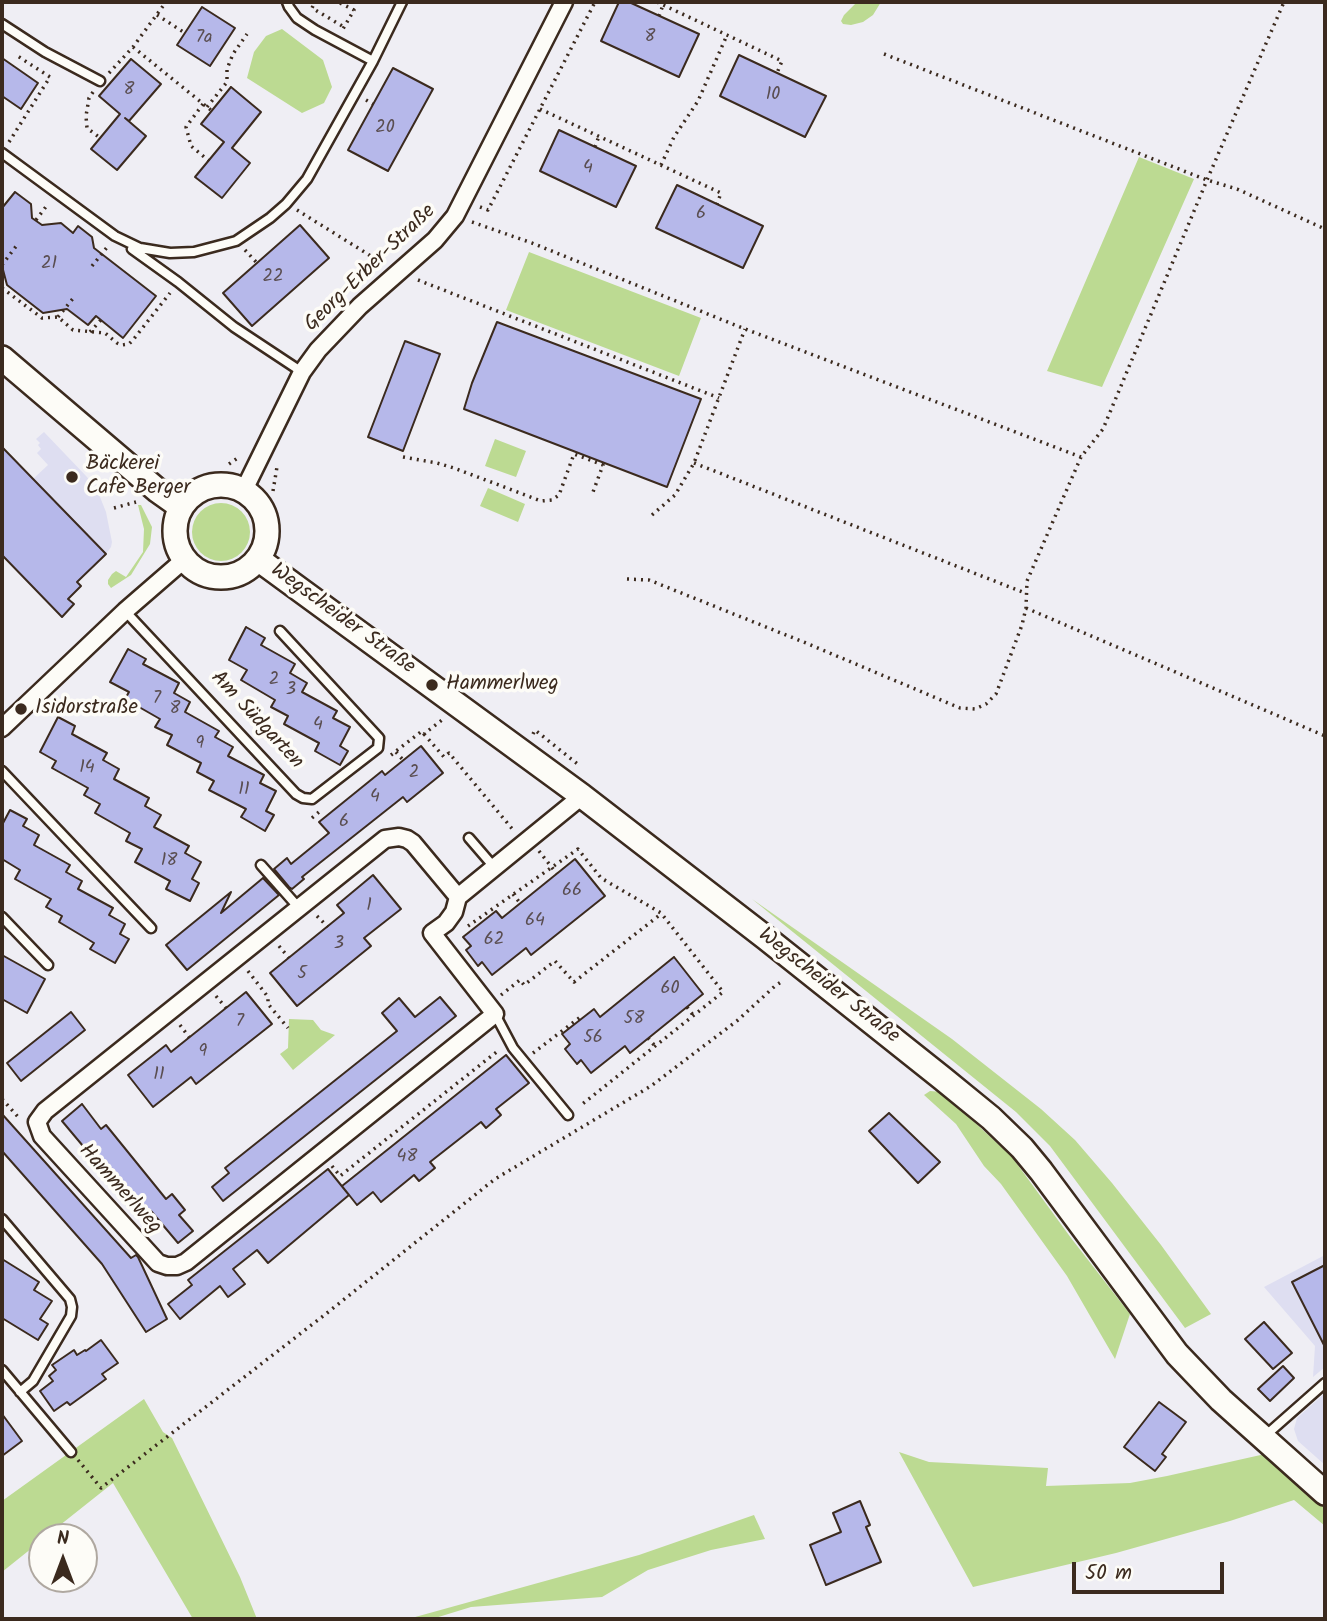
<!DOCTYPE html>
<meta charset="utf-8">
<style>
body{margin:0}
#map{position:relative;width:1327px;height:1621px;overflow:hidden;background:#efeef4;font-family:Kalam,sans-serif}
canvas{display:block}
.frame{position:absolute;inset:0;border:4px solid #3b2a1e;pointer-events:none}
.north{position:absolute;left:28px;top:1523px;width:70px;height:70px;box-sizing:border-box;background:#fdfcf7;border:2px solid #afa8a0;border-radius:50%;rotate:0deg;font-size:19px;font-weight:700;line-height:28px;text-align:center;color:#3b2a1e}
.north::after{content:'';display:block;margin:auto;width:24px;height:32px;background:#3b2a1e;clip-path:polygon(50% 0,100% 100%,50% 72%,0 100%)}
.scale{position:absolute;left:1072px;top:1562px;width:152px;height:32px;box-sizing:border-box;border:4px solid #3b2a1e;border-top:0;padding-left:9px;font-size:21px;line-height:24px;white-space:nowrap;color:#3b2a1e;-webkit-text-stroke:5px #fdfcf7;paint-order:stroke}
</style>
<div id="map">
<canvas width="1327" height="1621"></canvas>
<div class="frame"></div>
<div class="north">N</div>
<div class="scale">50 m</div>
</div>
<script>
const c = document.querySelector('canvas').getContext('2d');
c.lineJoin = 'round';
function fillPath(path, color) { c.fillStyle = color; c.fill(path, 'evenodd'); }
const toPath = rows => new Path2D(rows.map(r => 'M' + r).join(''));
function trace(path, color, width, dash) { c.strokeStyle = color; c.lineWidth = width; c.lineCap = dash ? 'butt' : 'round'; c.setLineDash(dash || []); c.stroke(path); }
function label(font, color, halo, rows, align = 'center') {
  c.font = font + ' Kalam,sans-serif'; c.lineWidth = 7; c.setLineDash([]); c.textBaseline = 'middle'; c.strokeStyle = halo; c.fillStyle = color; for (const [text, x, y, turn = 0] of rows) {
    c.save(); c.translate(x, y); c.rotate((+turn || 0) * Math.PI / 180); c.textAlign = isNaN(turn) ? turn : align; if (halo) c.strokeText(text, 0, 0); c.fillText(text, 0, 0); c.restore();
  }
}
fillPath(toPath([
 [44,432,87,477,98,492,106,512,112,542,111,547,106,554,33,479,48,465,37,453,41,449,38,445,40,443,36,439],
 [1325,1255,1325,1367,1313,1377,1315,1346,1264,1287],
 [1325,1393,1325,1465,1298,1441,1294,1429,1297,1418]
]), '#dedef1');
fillPath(toPath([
 [857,2,881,2,873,15,863,22,851,25,843,24,841,21,844,15],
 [282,29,323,60,332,87,324,103,302,113,247,78,254,52,266,36],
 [1139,157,1194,179,1102,387,1047,371],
 [529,252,701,318,679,376,506,310],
 [495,439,526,451,516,477,485,466],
 [488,488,525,504,518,522,480,506],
 '192 532a29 29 0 1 1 58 0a29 29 0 1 1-58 0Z',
 [138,505,141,505,152,527,150,544,131,575,111,588,108,584,108,580,112,574,116,571,126,577,143,552,144,529],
 [752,899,952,1039,1041,1109,1075,1140,1112,1183,1161,1245,1211,1314,1185,1328,1050,1146,1016,1112],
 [289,1019,313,1020,321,1030,335,1035,293,1070,280,1054,288,1048],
 [930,1091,942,1092,1012,1157,1071,1238,1130,1314,1115,1359,1067,1276,1001,1184,984,1166,956,1124,924,1095],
 [144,1399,163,1432,172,1438,240,1577,257,1619,193,1619,113,1483,45,1537,42,1537,42,1540,2,1572,2,1501],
 [899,1452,929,1462,1048,1468,1046,1486,1130,1483,1167,1476,1265,1454,1325,1507,1325,1526,1294,1500,1230,1521,1116,1553,973,1587],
 [754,1515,765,1539,711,1550,648,1570,602,1597,471,1607,432,1619,408,1619,639,1555]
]), '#bcda92');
const building = toPath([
 [619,2,629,2,699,34,679,77,601,41,619,2],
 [202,7,235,28,210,66,177,45,202,7],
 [739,55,826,96,805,137,720,96,739,55],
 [2,58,38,83,21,109,2,96,2,58],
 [131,59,161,84,129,121,125,118,146,136,117,170,91,149,120,114,99,96,131,59],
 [393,68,433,89,388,171,348,150,393,68],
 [231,87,261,112,232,148,250,163,222,198,195,177,224,142,201,124,231,87],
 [559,130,636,166,616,207,540,171,559,130],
 [677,185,763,226,743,268,656,228,677,185],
 [15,192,31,204,32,218,42,225,61,223,73,233,78,226,92,237,94,248,156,296,123,338,96,316,88,325,67,309,43,313,7,285,2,266,2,208,15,192],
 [300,225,329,258,252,326,223,293,300,225],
 [497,322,701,399,667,487,464,409,472,383,497,322],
 [405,341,440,354,403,451,368,437,405,341],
 [2,447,106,554,77,582,81,586,68,599,74,604,62,617,2,555,2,447],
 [246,627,265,638,261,645,295,664,290,673,307,683,302,692,337,711,333,718,350,727,340,746,348,751,340,765,315,751,319,743,284,724,288,716,271,707,275,700,241,680,247,670,229,660,246,627],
 [128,649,146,659,143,664,179,683,174,693,190,702,185,712,219,731,215,737,233,747,228,756,264,775,260,783,276,791,266,811,274,815,265,831,241,817,246,809,209,790,214,781,197,772,201,763,167,745,172,735,155,727,160,719,125,699,129,692,110,682,128,649],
 [58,717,75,726,72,734,107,753,103,760,119,769,114,779,149,798,145,806,161,815,154,827,189,846,185,853,201,862,192,879,199,883,190,901,166,889,170,881,135,862,142,849,126,841,130,833,95,813,100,804,84,795,88,788,52,768,56,761,40,752,58,717],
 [421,746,443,773,407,802,403,797,302,877,304,879,292,889,289,887,274,869,287,858,291,864,329,833,319,822,382,771,385,775,421,746],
 [10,810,27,819,23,826,39,835,34,845,70,865,66,872,82,881,78,889,113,908,109,915,125,924,120,934,129,939,115,963,90,949,94,943,59,922,62,916,46,907,51,899,15,879,20,870,2,859,2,825,10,810],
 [575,859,605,896,531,955,526,948,492,975,482,962,478,966,466,950,471,946,463,937,496,911,502,918,575,859],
 [373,875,401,909,364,938,371,946,297,1006,270,973,344,913,337,905,373,875],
 [263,878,279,895,187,970,166,945,231,892,221,913,263,878],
 [2,955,45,979,27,1013,2,999,2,955],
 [674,957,703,994,630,1053,625,1046,591,1073,581,1060,577,1064,565,1049,570,1044,562,1034,594,1009,600,1017,674,957],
 [246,992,272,1024,196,1084,191,1077,153,1107,128,1075,166,1045,171,1052,246,992],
 [440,997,456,1016,223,1201,212,1187,229,1173,225,1168,397,1031,382,1013,399,998,415,1017,440,997],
 [71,1012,85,1030,21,1081,7,1063,71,1012],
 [506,1055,529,1083,496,1109,501,1115,486,1128,481,1122,430,1162,435,1168,419,1181,414,1175,381,1202,373,1192,357,1205,342,1186,506,1055],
 [82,1104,101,1129,106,1125,166,1199,172,1194,185,1210,179,1215,193,1231,178,1243,151,1211,146,1215,92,1149,88,1152,62,1121,82,1104],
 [889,1113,940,1162,918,1183,869,1131,889,1113],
 [2,1114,131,1258,136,1255,138,1257,167,1319,146,1332,102,1264,2,1151,2,1114],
 [328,1169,349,1195,268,1263,257,1250,233,1269,245,1284,228,1297,220,1286,180,1319,168,1304,192,1285,188,1280,328,1169],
 [2,1259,39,1282,34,1290,52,1301,40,1319,48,1324,38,1340,2,1318,2,1259],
 [1325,1265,1325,1347,1292,1282,1325,1265],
 [1264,1322,1292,1353,1273,1369,1245,1339,1264,1322],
 [101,1340,118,1363,102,1374,106,1379,70,1405,67,1402,54,1411,40,1391,53,1381,49,1376,56,1370,52,1365,74,1350,77,1355,85,1350,86,1351,101,1340],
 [1283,1366,1294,1378,1270,1401,1258,1389,1283,1366],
 [1159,1402,1186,1422,1162,1454,1166,1457,1155,1471,1124,1447,1159,1402],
 [2,1414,22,1441,2,1456,2,1414],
 [860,1501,870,1525,866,1527,881,1562,826,1585,810,1545,841,1532,833,1513,860,1501]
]);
fillPath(building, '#b6b8ea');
trace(building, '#3b2a1e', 2);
const lane = toPath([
 [287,2,289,7,297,18,315,30,373,61],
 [2,24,45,52,100,81],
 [2,153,115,236,140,248,170,253,194,252,236,241,270,218,286,204,307,179,373,61,402,2],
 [132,249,178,282,234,327,302,372],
 [125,611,296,794,303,798,312,799,378,748,379,738,280,631],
 [2,771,151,928],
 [469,838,494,867],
 [261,865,299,908],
 [2,917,48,965],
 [495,1014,513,1048,568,1115],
 [2,1219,70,1299,72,1307,71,1316,33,1381,20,1392],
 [2,1370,71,1452],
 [1265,1436,1325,1383]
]);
const street = toPath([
 [244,490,302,372,318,350,360,306,435,240,455,216,564,2],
 [2,728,125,611,185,559],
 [458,897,413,843,407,839,399,837,385,839,45,1111,37,1122,42,1136,158,1263,167,1266,177,1266,186,1262,495,1014,432,933,446,923,454,912,458,897,582,796]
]);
const secondary = toPath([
 [2,358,157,490,181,507],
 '175 531a46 46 0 1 1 92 0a46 46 0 1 1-92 0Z',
 [258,559,582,796,766,938,942,1078,991,1118,1022,1148,1041,1171,1177,1354,1221,1400,1325,1493]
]);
trace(lane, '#3b2a1e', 13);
trace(street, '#3b2a1e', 21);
trace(secondary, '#3b2a1e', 28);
trace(toPath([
 [657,2,782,61,777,73],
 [340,3,354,10,343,29],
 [313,6,312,8,344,27],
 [157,15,185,33],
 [659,16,663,5],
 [133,47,212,111],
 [884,54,1207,180,1237,189,1325,229],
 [109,73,133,47,166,2],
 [93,92,89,98,86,116,87,128,100,138],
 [366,100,373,104],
 [203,104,186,127,191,146,209,161],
 [207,107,227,82,227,69,233,54,247,34],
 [540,109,721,193,717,204],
 [9,142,50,77,16,55],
 [595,147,599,136],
 [661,165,674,137,698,101,727,35],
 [480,207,488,210,595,2],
 [297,210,382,263],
 [36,220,48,204],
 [472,222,532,243,745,329,1081,457],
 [245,250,257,263],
 [2,265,17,245],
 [92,266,108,246],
 [418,280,719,398],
 [2,288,42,318,58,317,73,330,105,333,117,343,122,345,129,344,133,340,170,293],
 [58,317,75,296],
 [90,332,101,320],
 [403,457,437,463,454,468,541,501,552,500,559,495,574,454,603,465,593,492],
 [694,463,1025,593],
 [229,464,239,457],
 [273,491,277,467],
 [114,508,136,502],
 [652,515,675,495,694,463,745,329],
 [627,579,649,580,806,643,960,708,975,709,986,704,996,694,1022,625,1026,608,1027,581,1081,457,1103,429,1207,180,1284,2],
 [1026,608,1325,736],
 [424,734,444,757,449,753,514,831],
 [533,734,535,730,580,766],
 [396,752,403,760],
 [391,755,422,731,424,734,442,720],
 [312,818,319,812],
 [539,851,557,874],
 [513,894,520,903],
 [317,916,328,927],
 [468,926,578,849,601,878,661,913,723,992,580,1106],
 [279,946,289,958],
 [248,971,268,997,268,1004,288,1028],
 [501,995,520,980,524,985,555,961,574,982,661,914],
 [216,996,226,1008],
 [687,1007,693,1015],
 [180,1025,189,1037],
 [648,1038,655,1046],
 [533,1053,583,1015],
 [2,1099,19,1118],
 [332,1166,340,1176,499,1050],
 [78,1460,101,1488,327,1313,495,1179,651,1086,738,1020,775,986,784,980]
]), '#3b2a1e', 3.5, [2, 5]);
trace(lane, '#fdfcf7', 8);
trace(street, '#fdfcf7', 16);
trace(secondary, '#fdfcf7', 23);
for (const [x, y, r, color] of [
 [72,477,7,"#3b2a1e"],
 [432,685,7,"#3b2a1e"],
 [21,709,7,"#3b2a1e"]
]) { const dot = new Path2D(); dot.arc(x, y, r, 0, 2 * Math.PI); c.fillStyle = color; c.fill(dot); trace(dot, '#fdfcf7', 2.5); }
label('18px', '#5a4e51', null, [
 ["8",650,38],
 ["7a",204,39],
 ["8",129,91],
 ["10",773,96],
 ["20",385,129],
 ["4",588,169],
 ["6",701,215],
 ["21",49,265],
 ["22",273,278],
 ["2",274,681],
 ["3",291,691],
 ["7",157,700],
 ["8",175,710],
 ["4",318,726],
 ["9",200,745],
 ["14",87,769],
 ["2",414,774],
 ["11",244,791],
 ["4",375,798],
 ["6",344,823],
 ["18",169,862],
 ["66",572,892],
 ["1",369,907],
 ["64",535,922],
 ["62",494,941],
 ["3",339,945],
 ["5",302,975],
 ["60",670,990],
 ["58",634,1020],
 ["7",240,1023],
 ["56",593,1039],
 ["9",203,1053],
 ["11",159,1076],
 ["48",407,1158]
]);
label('21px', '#3b2a1e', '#fdfcf7', [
 ["Georg-Erber-Straße",371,269,-44],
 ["Wegscheider Straße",342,620,36],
 ["Am Südgarten",256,721,47],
 ["Wegscheider Straße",828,987,38],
 ["Hammerlweg",119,1190,48]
]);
label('21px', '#3b2a1e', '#fdfcf7', [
 ["Bäckerei",86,465],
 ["Cafe Berger",86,489],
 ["Hammerlweg",446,685],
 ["Isidorstraße",35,709]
], 'left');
</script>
